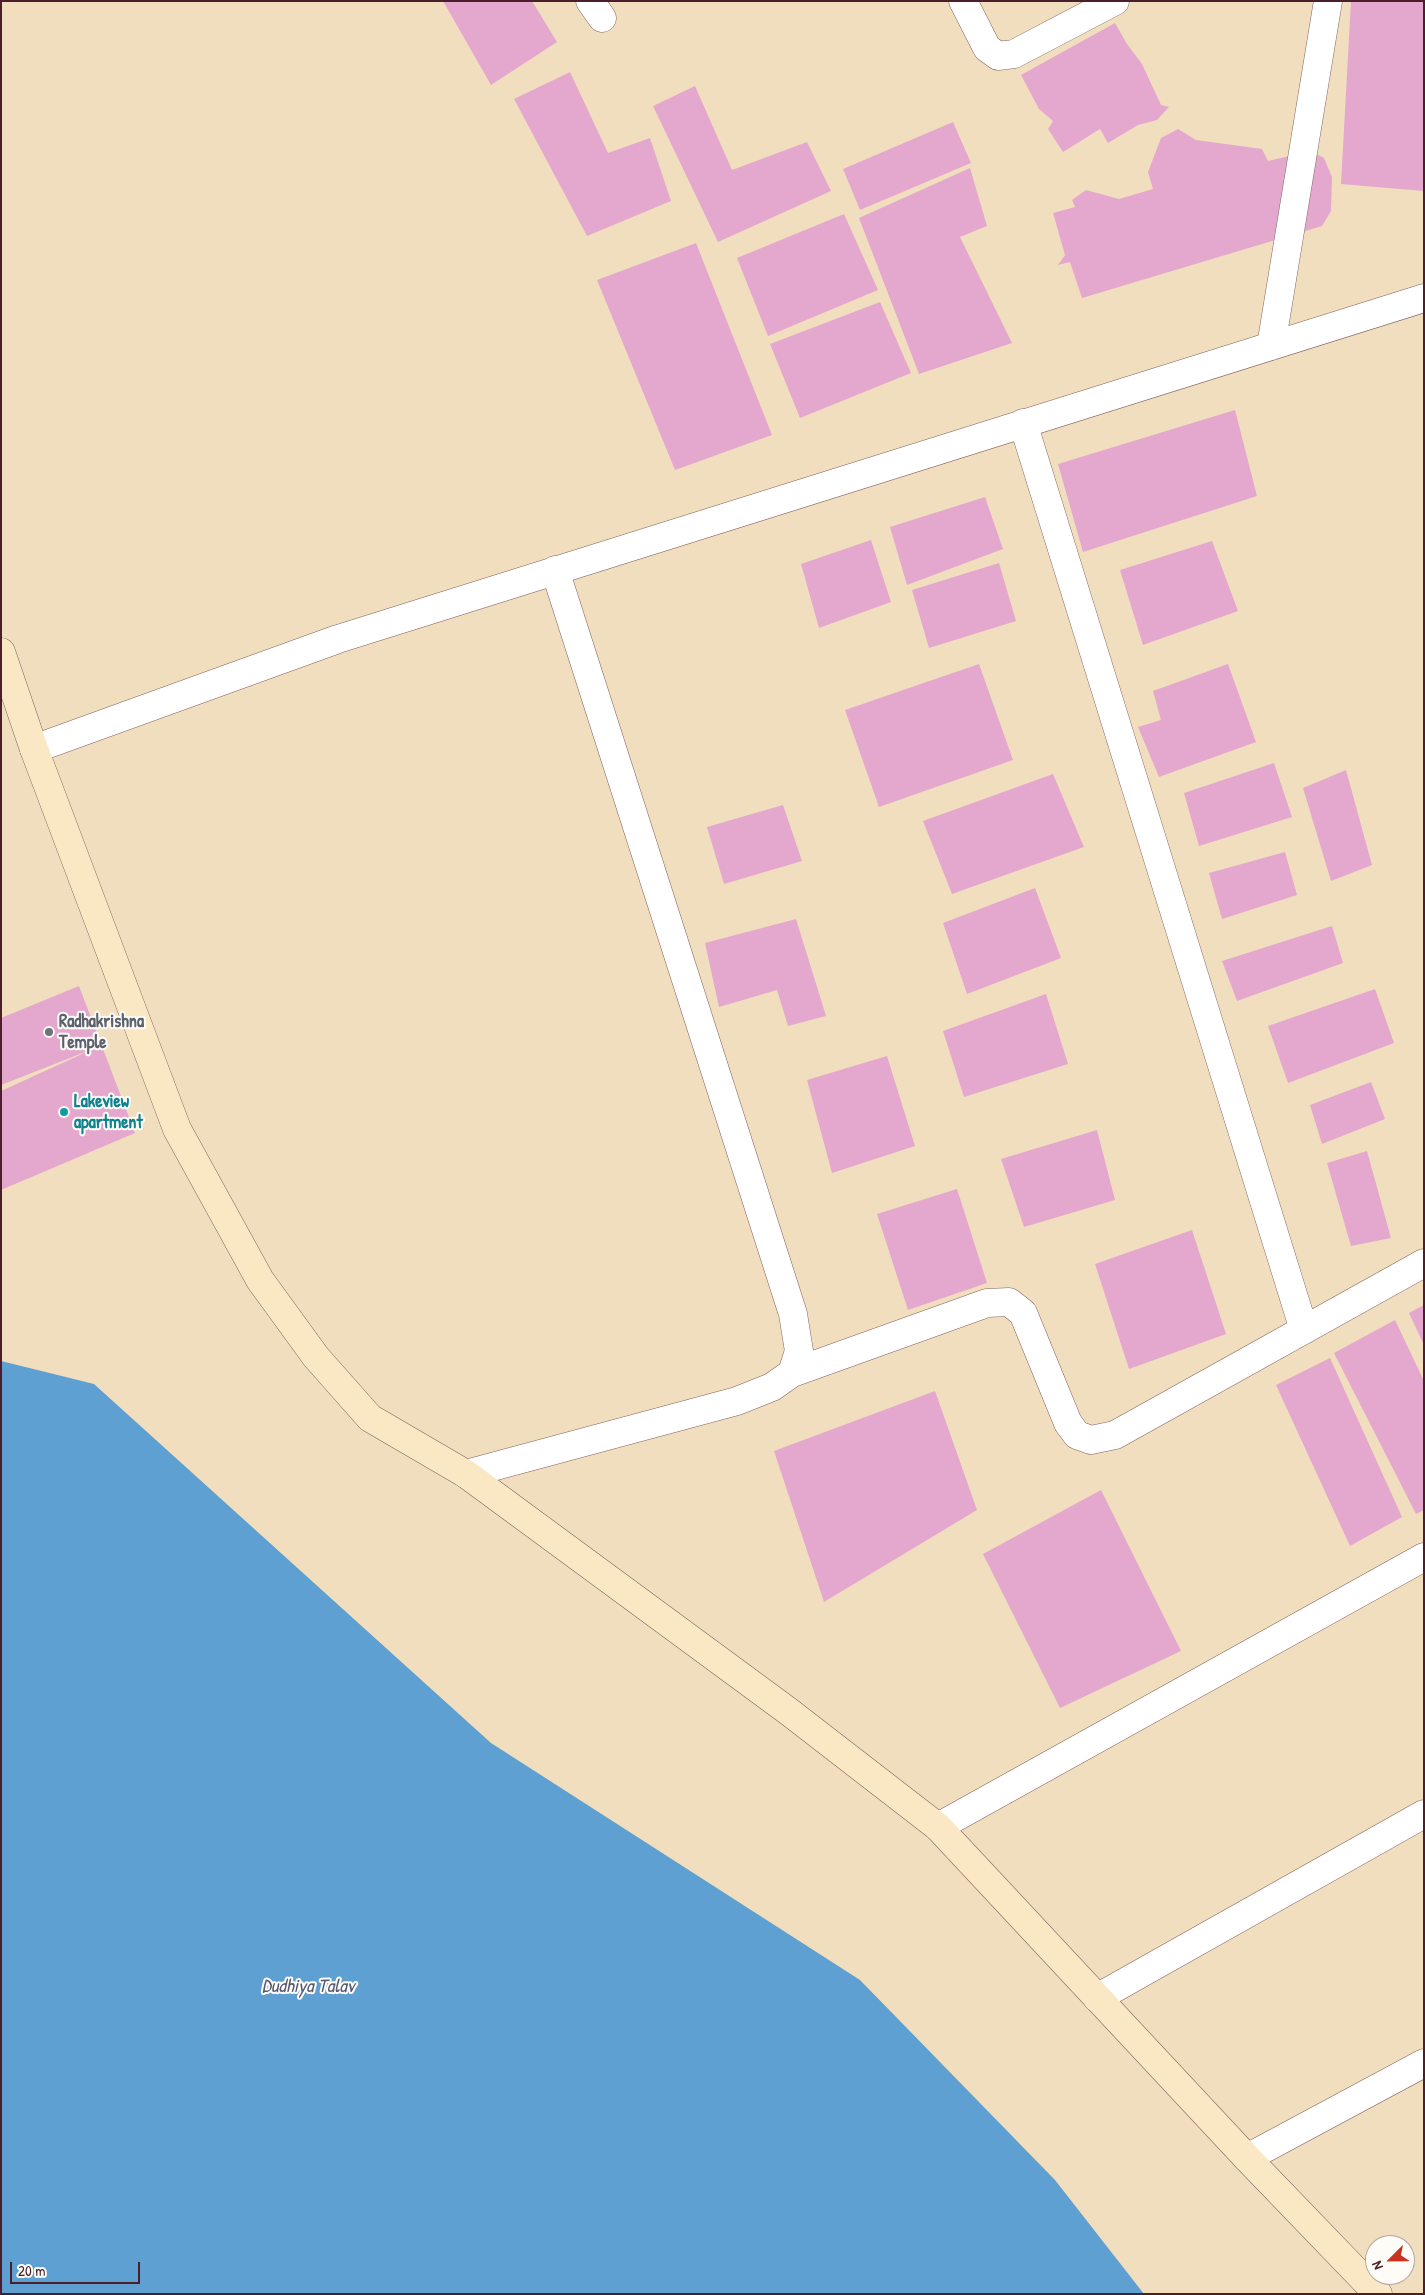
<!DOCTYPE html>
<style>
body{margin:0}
#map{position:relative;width:1425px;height:2295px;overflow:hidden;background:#f1debe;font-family:"Patrick Hand",sans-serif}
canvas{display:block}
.frame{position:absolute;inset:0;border:2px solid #4a1f2b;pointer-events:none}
.north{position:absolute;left:1365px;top:2235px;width:50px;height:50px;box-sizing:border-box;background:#fdfcf7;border:1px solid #b5a4a5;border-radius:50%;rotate:247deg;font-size:14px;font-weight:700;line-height:20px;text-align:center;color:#4a1f2b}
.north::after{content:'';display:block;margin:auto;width:18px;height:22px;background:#c8321e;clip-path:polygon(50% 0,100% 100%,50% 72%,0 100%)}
.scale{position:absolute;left:10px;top:2262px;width:130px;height:22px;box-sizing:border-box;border:2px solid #4a1f2b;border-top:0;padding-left:6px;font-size:15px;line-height:18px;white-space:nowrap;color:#4a1f2b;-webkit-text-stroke:4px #fdfcf7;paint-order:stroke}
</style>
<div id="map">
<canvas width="1425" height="2295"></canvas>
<div class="frame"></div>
<div class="north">N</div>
<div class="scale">20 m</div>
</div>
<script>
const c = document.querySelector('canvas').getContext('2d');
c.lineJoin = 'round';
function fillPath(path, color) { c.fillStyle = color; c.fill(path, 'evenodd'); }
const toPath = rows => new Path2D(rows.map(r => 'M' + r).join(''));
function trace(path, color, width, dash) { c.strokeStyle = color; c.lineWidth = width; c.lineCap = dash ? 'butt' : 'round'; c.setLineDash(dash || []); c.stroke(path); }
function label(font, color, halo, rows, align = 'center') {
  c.font = font + ' "Patrick Hand",sans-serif'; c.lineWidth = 4; c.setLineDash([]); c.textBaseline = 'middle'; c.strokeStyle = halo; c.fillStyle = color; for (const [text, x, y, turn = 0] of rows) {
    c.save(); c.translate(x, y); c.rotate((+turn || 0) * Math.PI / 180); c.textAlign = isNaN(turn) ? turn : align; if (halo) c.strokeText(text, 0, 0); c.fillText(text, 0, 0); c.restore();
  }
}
fillPath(toPath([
 [1,1361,94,1384,491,1743,860,1980,1055,2180,1144,2294,1,2294]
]), '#5da0d1');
fillPath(toPath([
 [443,1,532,1,557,42,491,85],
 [1351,1,1424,1,1424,191,1341,184],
 [1115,23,1127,44,1142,64,1161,105,1169,107,1157,120,1138,125,1108,143,1100,129,1063,152,1048,129,1053,121,1039,109,1021,75],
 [570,72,608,153,650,138,671,201,587,236,514,99],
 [695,86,732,170,807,142,831,191,718,242,653,106],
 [953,122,971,163,860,210,843,169],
 [1178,129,1196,140,1262,149,1268,161,1311,151,1324,158,1332,177,1331,211,1322,226,1082,298,1070,262,1058,265,1065,255,1053,213,1075,207,1072,200,1086,190,1119,199,1153,189,1148,172,1161,138],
 [970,168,987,226,960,237,1012,343,919,374,859,218],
 [844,214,878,290,768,336,737,258],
 [696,243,772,435,675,470,597,280],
 [880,302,911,373,800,418,770,344],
 [1235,410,1257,496,1083,552,1058,464],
 [985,497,1003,549,907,585,890,527],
 [871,540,891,602,819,628,801,564],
 [1212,541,1238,611,1143,645,1120,570],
 [999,563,1016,621,929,648,912,590],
 [979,664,1013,760,879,807,845,710],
 [1228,664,1256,742,1159,777,1138,727,1161,720,1153,691],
 [1274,763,1292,817,1199,846,1184,793],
 [1346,770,1372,865,1331,881,1303,788],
 [1053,774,1084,847,952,894,923,821],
 [783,805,802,861,724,884,707,827],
 [1285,852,1297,895,1222,919,1209,873],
 [1035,888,1061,958,967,994,943,923],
 [796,919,826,1016,788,1026,777,990,719,1007,705,943],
 [1332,926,1343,963,1237,1001,1222,961],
 [79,986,135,1133,1,1190,1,1091,93,1049,1,1085,1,1018],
 [1375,989,1394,1043,1288,1083,1268,1026],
 [1046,994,1068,1064,964,1097,943,1031],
 [887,1056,915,1146,832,1173,807,1080],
 [1371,1082,1385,1119,1322,1144,1310,1105],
 [1097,1130,1115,1200,1024,1227,1001,1159],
 [1367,1151,1391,1238,1351,1246,1327,1163],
 [957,1189,987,1283,908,1310,877,1214],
 [1192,1230,1226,1334,1129,1369,1095,1264],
 [1424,1305,1424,1345,1409,1313],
 [1395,1320,1424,1381,1424,1510,1416,1514,1334,1353],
 [1330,1358,1402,1517,1350,1546,1276,1385],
 [935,1391,977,1510,824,1602,774,1451],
 [1101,1490,1181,1651,1060,1708,983,1554]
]), '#e4a8ce');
const street = toPath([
 [590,1,602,18],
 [963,1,987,48,998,56,1014,54,1115,1],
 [1271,346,1328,1],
 [1023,423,1304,1330],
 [34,749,338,639,1424,298],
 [792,1373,987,1303,1009,1302,1023,1313,1068,1423,1077,1435,1091,1440,1115,1435,1424,1263],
 [466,1474,737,1401,772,1387,792,1373,799,1351,793,1314,555,570],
 [938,1827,1424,1557],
 [1097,1998,1424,1814],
 [1247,2158,1424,2063]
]);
const secondary = toPath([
 [1,652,34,749,177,1129,260,1280,316,1357,370,1418,466,1474,788,1711,938,1827,1247,2158,1378,2294]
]);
trace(street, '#84625e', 29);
trace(secondary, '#84625e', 29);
trace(street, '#fff', 28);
trace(secondary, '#fae7c3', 28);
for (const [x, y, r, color] of [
 [49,1032,5,"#6b7280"],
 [64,1112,5,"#0f9aa8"]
]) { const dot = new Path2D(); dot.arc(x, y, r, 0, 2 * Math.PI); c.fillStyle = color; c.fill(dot); trace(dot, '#fdfcf7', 2); }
label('bold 18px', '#5b616d', '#fdfcf7', [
 ["Radhakrishna",59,1022],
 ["Temple",59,1043]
], 'left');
label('bold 18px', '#0d838f', '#fdfcf7', [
 ["Lakeview",74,1102],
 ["apartment",74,1123]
], 'left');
label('italic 19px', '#535976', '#fdfcf7', [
 ["Dudhiya Talav",308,1987]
]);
</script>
